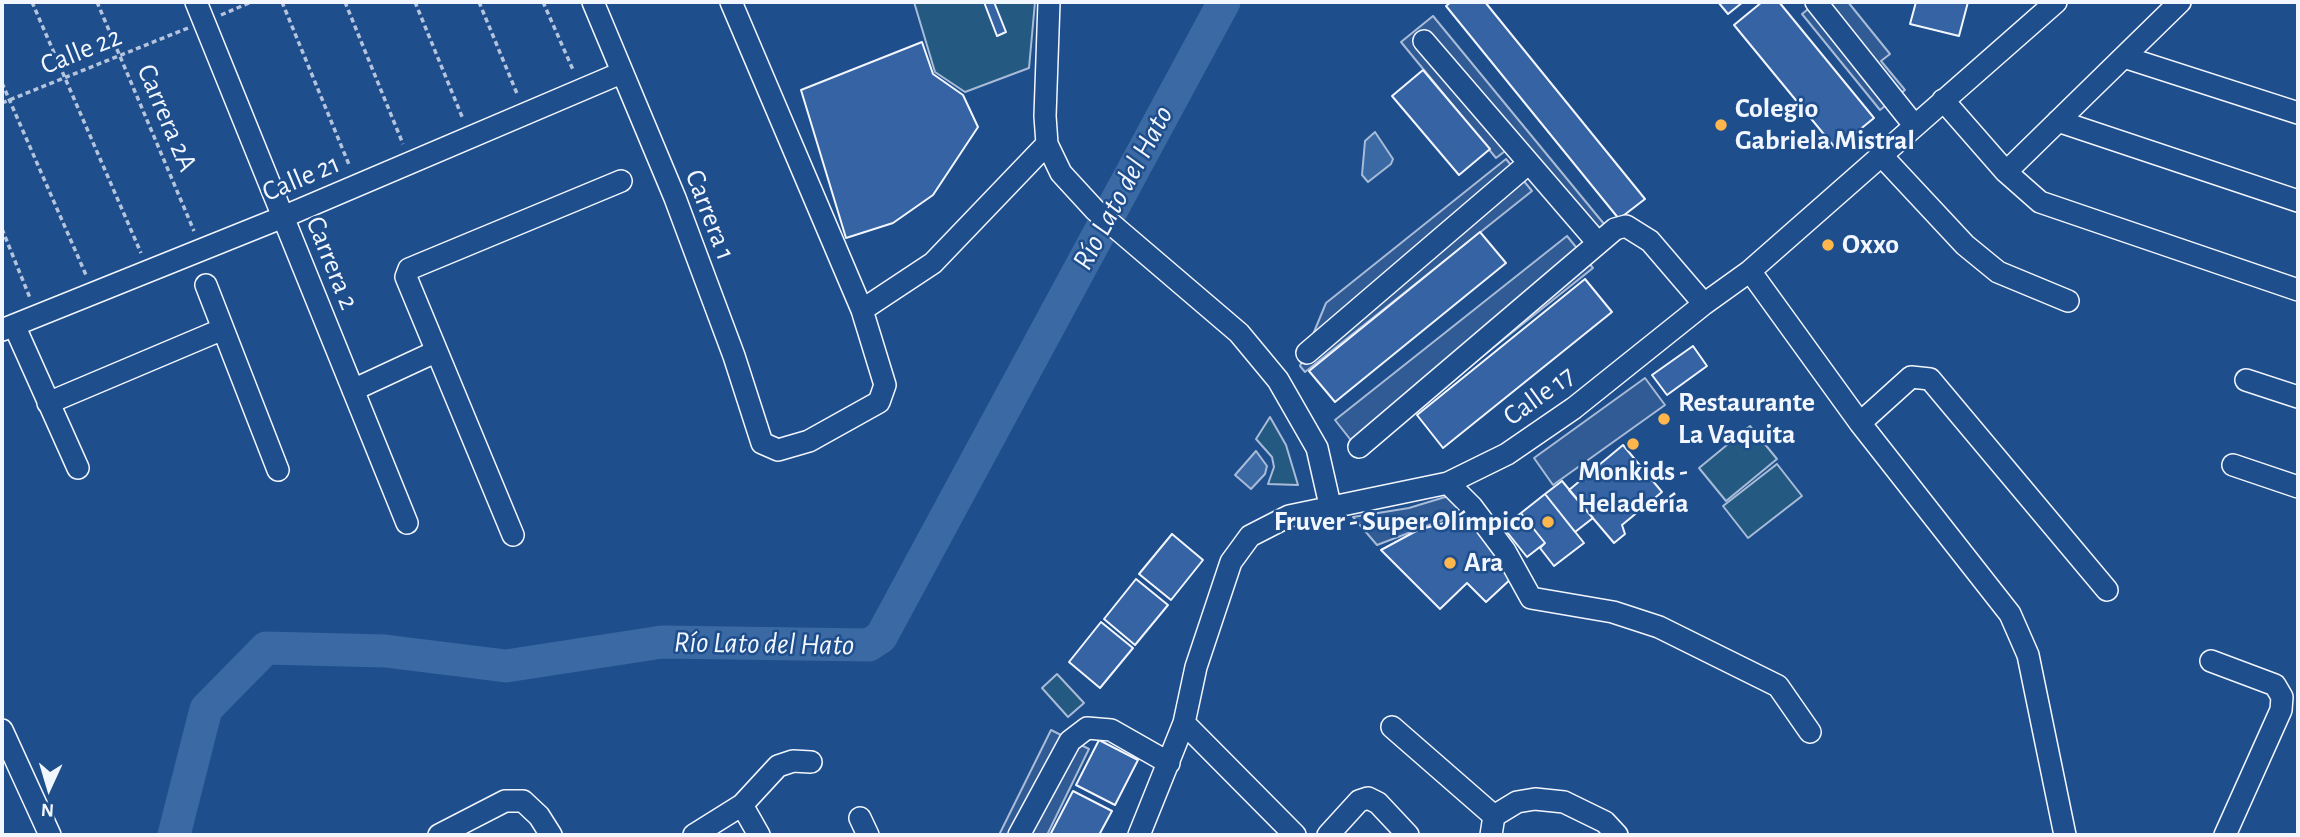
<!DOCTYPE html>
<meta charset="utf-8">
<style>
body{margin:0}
#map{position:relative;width:2300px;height:837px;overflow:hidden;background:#1f4e8c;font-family:"Alegreya Sans",sans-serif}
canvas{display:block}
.frame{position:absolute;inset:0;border:4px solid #f2f6ff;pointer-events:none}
.north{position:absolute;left:14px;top:753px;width:70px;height:70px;-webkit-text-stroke:5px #1f4e8c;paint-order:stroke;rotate:184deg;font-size:19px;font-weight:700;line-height:28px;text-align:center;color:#f2f6ff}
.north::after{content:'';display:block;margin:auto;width:24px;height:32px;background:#f2f6ff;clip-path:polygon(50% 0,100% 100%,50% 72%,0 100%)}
</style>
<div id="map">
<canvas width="2300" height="837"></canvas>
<div class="frame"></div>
<div class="north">N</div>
</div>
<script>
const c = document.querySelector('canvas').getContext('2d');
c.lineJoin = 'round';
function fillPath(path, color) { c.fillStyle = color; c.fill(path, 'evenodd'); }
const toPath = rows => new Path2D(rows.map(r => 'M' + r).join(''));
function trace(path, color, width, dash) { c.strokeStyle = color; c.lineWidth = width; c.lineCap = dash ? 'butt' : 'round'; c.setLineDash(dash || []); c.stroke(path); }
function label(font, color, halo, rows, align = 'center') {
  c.font = font + ' "Alegreya Sans",sans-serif'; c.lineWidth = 5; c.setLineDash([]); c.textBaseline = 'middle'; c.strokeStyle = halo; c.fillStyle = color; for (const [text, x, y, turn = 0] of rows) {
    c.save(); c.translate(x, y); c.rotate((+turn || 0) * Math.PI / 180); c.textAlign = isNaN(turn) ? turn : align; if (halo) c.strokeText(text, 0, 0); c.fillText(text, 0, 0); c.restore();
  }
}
const green = toPath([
 [914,2,1035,2,1029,68,965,92,935,72,914,2],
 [1270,417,1286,445,1298,485,1268,484,1274,467,1272,457,1256,439,1270,417],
 [1750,426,1777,459,1726,501,1699,468,1750,426],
 [1777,464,1802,496,1748,538,1723,506,1777,464],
 [1057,674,1084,703,1068,717,1042,688,1057,674]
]);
fillPath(green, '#245a82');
trace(green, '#a8bbd7', 2);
const parking = toPath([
 [1817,2,1848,2,1890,54,1881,61,1905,90,1880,110,1802,14,1817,2],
 [1433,16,1609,230,1598,240,1517,142,1496,158,1401,42,1433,16],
 [1506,159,1532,191,1305,372,1300,366,1326,303,1506,159],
 [1567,236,1593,268,1361,453,1335,420,1567,236],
 [1645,378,1665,405,1553,485,1534,458,1645,378],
 [1455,494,1469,510,1377,545,1353,517,1409,508,1455,494],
 [1051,730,1089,749,1047,835,999,835,1051,730]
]);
fillPath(parking, '#305b95');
trace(parking, '#a8bbd7', 2);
const water = toPath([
 [1375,132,1393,159,1391,164,1368,182,1362,175,1365,141,1375,132],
 [1256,451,1267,466,1265,474,1251,489,1235,475,1256,451]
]);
fillPath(water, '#3b69a3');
trace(water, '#a8bbd7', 2);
trace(toPath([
 [174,835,206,709,266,648,385,651,506,666,662,642,869,645,881,637,1224,2]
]), '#3b69a3', 33);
const building = toPath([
 [984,2,994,2,1006,32,997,36,984,2],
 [1451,2,1485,2,1645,199,1619,219,1446,6,1451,2],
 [1718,2,1743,2,1728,14,1718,2],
 [1762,2,1779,2,1874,118,1836,149,1734,25,1762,2],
 [1916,2,1968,2,1959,36,1910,24,1916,2],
 [922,42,933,74,963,95,978,127,933,195,893,223,846,238,801,90,922,42],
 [1423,70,1490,149,1459,175,1392,96,1423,70],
 [1480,232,1506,263,1335,402,1309,371,1480,232],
 [1585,279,1612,312,1443,448,1417,415,1585,279],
 [1693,346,1707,366,1667,395,1652,375,1693,346],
 [1623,445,1662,492,1622,525,1625,534,1614,543,1569,490,1623,445],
 [1562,481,1593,518,1575,532,1545,494,1562,481],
 [1545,494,1584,543,1554,566,1540,548,1545,543,1521,513,1545,494],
 [1521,513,1545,543,1527,557,1503,527,1521,513],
 [1473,515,1514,576,1486,602,1467,583,1440,609,1381,550,1418,530,1473,515],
 [1172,534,1203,560,1171,600,1139,574,1172,534],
 [1136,579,1168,605,1135,645,1104,619,1136,579],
 [1101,622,1133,648,1100,688,1069,662,1101,622],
 [1099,740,1138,760,1115,805,1076,785,1099,740],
 [1073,791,1112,811,1099,835,1050,835,1073,791]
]);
fillPath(building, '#3563a3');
trace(building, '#f2f6ff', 2);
const minor = toPath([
 [196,2,407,523],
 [593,2,675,198,734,356,762,443,778,450,809,441,879,402,885,385,862,310,731,2],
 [1049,2,1045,116,1047,144,1061,173,1095,210,1239,333,1278,380,1317,448,1330,505],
 [1816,2,1914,125],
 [1424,41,1598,243],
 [2124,57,2298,113],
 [1943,100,2006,172,2040,202,2298,290],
 [2058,121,2298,201],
 [1881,155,1965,245,1998,272,2068,301],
 [2006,172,2180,2],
 [1750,271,1860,423,2010,614,2028,655,2065,835],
 [206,285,278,470],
 [862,310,933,263,1047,144],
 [14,325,78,468],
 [2,330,283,217,621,73],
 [1307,353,1529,163],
 [2246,380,2298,397],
 [353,390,435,352],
 [48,403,223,329],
 [1860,423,1911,377,1930,379,2107,590],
 [1359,447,1615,229,1626,226,1650,241,1704,304],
 [2233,465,2298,487],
 [1448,483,1472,507,1505,551,1531,598,1613,612,1659,627,1778,686,1810,732],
 [513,535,406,277,409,269,621,181],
 [2211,661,2275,685,2282,697,2281,710,2225,835],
 [1184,723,1295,835],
 [1392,727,1494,816],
 [2,730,50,835],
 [742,805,759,835],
 [860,818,868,835],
 [439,835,505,801,523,801,539,816,551,835],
 [694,835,742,805,778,766,793,761,811,762],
 [1019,835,1070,741,1087,728,1111,730,1169,763],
 [1139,835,1184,723,1196,667,1231,562,1250,536,1289,516,1448,483,1507,454,1574,408,1704,304,1750,271,2056,2],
 [1328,835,1359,801,1368,798,1378,803,1408,835],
 [1491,835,1494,816,1517,802,1535,799,1564,802,1605,822,1617,835]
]);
trace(minor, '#f2f6ff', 24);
trace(toPath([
 [32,2,141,253],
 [97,2,194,231],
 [282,2,350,167],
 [345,2,403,144],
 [415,2,463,119],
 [479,2,518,96],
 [543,2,574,72],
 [221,15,251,2],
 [2,83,86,275],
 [2,103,188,28],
 [2,229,30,298]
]), '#b3c4dc', 3.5, [5, 3.5]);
trace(minor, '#1f4e8c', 21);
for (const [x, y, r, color] of [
 [1721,125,7,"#ffb74d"],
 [1828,245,7,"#ffb74d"],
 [1664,419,7,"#ffb74d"],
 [1633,444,7,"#ffb74d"],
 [1548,522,7,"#ffb74d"],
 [1450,563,7,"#ffb74d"]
]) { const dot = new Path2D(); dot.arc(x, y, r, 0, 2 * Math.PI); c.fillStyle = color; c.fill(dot); trace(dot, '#1f4e8c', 2.5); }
label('28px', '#f2f6ff', '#1f4e8c', [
 ["Calle 22",81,51,-22],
 ["Carrera 2A",167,118,67],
 ["Calle 21",301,178,-23],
 ["Carrera 1",710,215,69],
 ["Carrera 2",332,263,68],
 ["Calle 17",1539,396,-36]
]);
label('bold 28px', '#f2f6ff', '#1f4e8c', [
 ["Colegio",1735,109],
 ["Gabriela Mistral",1735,141],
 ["Oxxo",1842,245],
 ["Restaurante",1678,403],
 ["La Vaquita",1678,435],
 ["Monkids -",1633,472,"center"],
 ["Heladería",1633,504,"center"],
 ["Fruver - Super Olímpico",1534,522,"right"],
 ["Ara",1464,563]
], 'left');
label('italic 30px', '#f2f6ff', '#1f4e8c', [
 ["Río Lato del Hato",1123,188,-62],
 ["Río Lato del Hato",764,644,1]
]);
</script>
